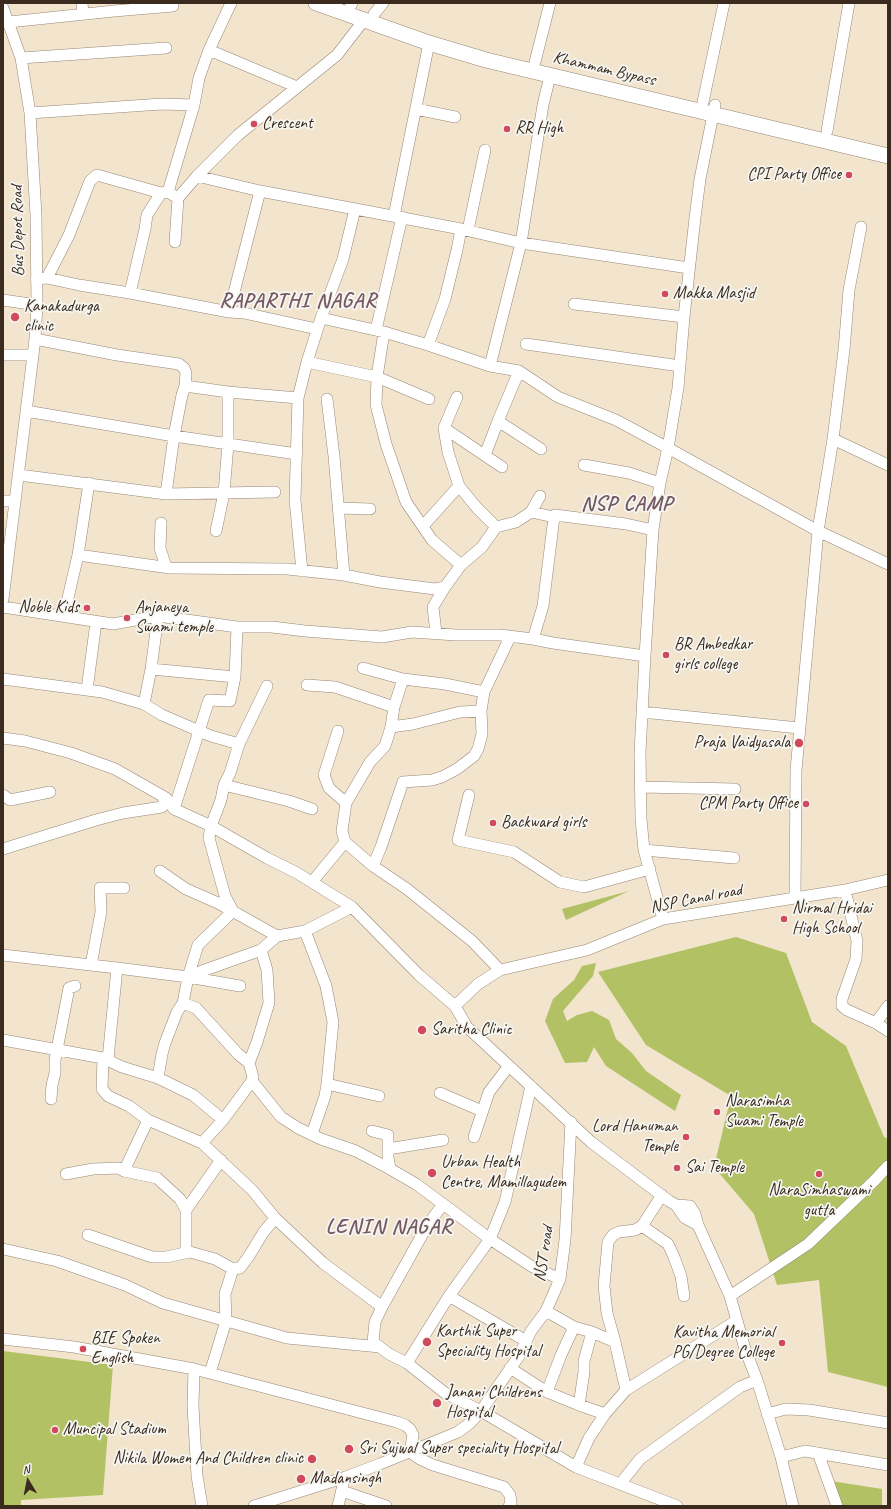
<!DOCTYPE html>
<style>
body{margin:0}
#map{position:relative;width:891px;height:1509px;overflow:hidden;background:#f2e4cd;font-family:Caveat,sans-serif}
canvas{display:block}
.frame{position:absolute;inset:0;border:4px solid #3b2a1e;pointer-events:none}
.north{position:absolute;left:8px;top:1461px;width:40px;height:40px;-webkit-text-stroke:3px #f6f6f2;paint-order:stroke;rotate:350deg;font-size:11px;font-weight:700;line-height:16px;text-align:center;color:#3b2a1e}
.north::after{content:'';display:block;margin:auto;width:14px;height:18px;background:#3b2a1e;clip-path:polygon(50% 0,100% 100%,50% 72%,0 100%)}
</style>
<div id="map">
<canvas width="891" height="1509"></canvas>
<div class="frame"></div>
<div class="north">N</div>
</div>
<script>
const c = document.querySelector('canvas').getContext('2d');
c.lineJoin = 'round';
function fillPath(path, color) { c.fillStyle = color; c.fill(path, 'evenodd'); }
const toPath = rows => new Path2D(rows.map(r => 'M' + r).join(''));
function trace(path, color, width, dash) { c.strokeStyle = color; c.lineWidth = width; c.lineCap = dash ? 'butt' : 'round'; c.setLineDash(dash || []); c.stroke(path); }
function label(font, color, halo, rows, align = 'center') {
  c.font = font + ' Caveat,sans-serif'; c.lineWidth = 3.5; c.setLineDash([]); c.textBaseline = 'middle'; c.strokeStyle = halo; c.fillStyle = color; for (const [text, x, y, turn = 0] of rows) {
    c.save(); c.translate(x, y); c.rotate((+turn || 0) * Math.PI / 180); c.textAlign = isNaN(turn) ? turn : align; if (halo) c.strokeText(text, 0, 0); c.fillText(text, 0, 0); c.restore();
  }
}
fillPath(toPath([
 [629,891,566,920,562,909],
 [736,937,786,953,812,1022,846,1046,884,1137,888,1139,888,1387,828,1372,819,1280,777,1285,754,1214,714,1167,731,1096,646,1045,598,972],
 [596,963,593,976,563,1011,567,1021,577,1015,592,1011,609,1020,616,1039,632,1053,646,1071,681,1095,675,1111,606,1066,594,1047,587,1062,565,1063,545,1021,553,999,574,980,582,966],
 [3,1351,113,1365,103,1495,21,1500,21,1506,3,1506],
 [831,1481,882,1489,882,1506,841,1506]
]), '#b1c164');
const minor = toPath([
 [82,3,83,14],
 [351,5,352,3],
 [3,8,21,58,30,113,36,215,37,305,35,339,3,599],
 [374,14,383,3],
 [9,22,114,11,173,6],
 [209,50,297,87],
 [21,58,166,48],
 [535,62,550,3],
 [703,102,724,3],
 [416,109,455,117],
 [30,113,162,104,194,105],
 [827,131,849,3],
 [197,176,260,191,461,229,521,243,689,268],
 [168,192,178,198,197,176,238,135,337,55,364,20],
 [394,216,429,43],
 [468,230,485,150],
 [175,242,178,198],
 [47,278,69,235,90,181,97,175,161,193],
 [36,279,47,278,79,285,130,293,229,312,244,313,317,329],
 [130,293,145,229,147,215,161,193,168,192,194,105,199,78,209,50,231,3],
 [3,300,37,305],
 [574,304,684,317],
 [229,312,260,191],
 [321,318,384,332,428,345,490,366,519,371,558,397,616,420,668,448,818,531,833,439,844,350,849,290,861,227],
 [376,330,402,217],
 [35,339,117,355,179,364,184,368,186,373,185,386,228,392,228,444,224,493,216,531],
 [526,344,680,366],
 [428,345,445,299,457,250,461,229],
 [3,355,33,355],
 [307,362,377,377,429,399],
 [490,366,521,243,543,105,550,76],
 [228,392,298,398],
 [457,397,444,428,448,452,459,486,477,508,496,527,516,522,531,512,540,496],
 [327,399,334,456,344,575],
 [26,411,174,436,297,454],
 [498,421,541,449],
 [444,428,502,467],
 [833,439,888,465],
 [485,455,498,421,519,371],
 [584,465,629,473,660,483],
 [19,475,166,494,275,492],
 [166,494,174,436,182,395,185,386],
 [3,501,15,501],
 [339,508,370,509],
 [531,512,554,517,555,515,626,524,653,530],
 [161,523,160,548,166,567],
 [423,526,459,486],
 [78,555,170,568,287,569,344,575,380,582,435,589,445,587,461,565,432,540,406,502,386,444,376,405,377,377,384,332],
 [461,565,482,547,496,527],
 [302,571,295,500,298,398,307,362,321,318,343,259,355,209],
 [3,607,113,624,158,616,237,627,272,627,305,631,382,637,412,632,456,635,500,635,533,639,553,643,645,656],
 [64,615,78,555,89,483],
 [436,633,433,607,445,587],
 [533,639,543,606,554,517],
 [363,668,403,679,445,684,484,692],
 [151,669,235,677],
 [3,679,102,692,144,704,162,715,211,736,239,744],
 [307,685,335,687,394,707,403,679],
 [87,690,96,622],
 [144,704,151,669,158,616],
 [642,712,799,728],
 [391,727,413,724,460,712,481,711],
 [338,731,324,775,329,788,346,803,342,831,345,842,373,866,407,889,472,941,500,970],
 [3,738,25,741,71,753,115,769,166,798,174,809,211,826,267,858,297,873,352,907,419,975,455,1006,467,1027,591,1142,669,1201,676,1205,690,1206,695,1214,698,1225,730,1296,745,1349,757,1380,781,1457,793,1506],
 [224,785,289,801,312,809],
 [641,787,735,789],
 [3,795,10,800,50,792],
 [469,795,458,840,514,852,560,882,584,887,650,869],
 [346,803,370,762,385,746,391,727,394,707],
 [174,809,209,700,230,701,235,677,237,627],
 [3,849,96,820,123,813,162,807,166,798],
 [644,850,734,858],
 [373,866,381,847,403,782,432,780,442,777,457,769,474,756,478,749,482,734,481,711,484,692,510,637],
 [160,871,186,889,218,903,277,936],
 [312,882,345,842],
 [845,890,857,941,856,959,842,999,842,1006,847,1010,876,1023,888,1031],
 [795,898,796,770,818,531,888,564],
 [663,919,644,850,641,819,640,753,645,656,653,530,660,483,668,448,678,388,684,317,695,218,700,179,715,105],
 [305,931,326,986,333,1022,327,1084,325,1096,312,1134],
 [3,955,117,968,188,977,202,971,261,950,277,936,305,931,352,907],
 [91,965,101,912,100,888,124,888],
 [188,977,240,986],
 [455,1006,478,984,500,970,587,950,663,919,845,890,888,880],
 [876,1023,888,1006],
 [3,1040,103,1058,122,1067,158,1078,193,1095,223,1120],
 [103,1058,102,1089,108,1096,129,1106,148,1120,202,1143,253,1191,275,1218,323,1263,382,1307],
 [108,1059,117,968],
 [249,1063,257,1042,269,1003,267,970,261,950],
 [158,1078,162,1054,165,1043,177,1012,183,1003],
 [252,1081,281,1117,298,1128,321,1139,356,1151,390,1169,416,1184,443,1204,427,1226,382,1307,375,1322,373,1342,389,1354,407,1363,445,1393,481,1411,576,1467,677,1506],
 [327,1084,379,1096],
 [440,1093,482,1111],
 [51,1099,52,1085,55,1073,55,1060,69,988,75,986],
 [372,1131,388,1135,388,1157,390,1169],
 [474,1137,489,1092,508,1067],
 [202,1143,223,1120,252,1081,253,1077,249,1063,238,1054,196,1008,183,1003,188,977,198,945,233,911,225,896,209,838,211,826,221,800,224,785,230,773,239,744,267,686],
 [388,1149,443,1140],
 [124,1171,148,1120],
 [66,1174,93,1169,119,1168,124,1171,157,1178,180,1199,186,1210],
 [443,1204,490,1239,531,1266,560,1279],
 [676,1205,685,1218,698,1225],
 [642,1226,668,1244,674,1257,681,1276,684,1296],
 [88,1235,152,1257,166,1257,190,1252,215,1259,233,1269,240,1268,249,1256,263,1233,275,1218],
 [3,1249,57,1261,125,1285,163,1303,287,1338,380,1347],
 [186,1253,186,1210,221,1160],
 [449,1296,526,1341],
 [730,1296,808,1244,875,1180,888,1166],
 [546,1311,574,1327,592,1332,615,1342,626,1390],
 [3,1339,74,1347,194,1369,397,1422,405,1425,410,1429,413,1435,410,1452,420,1459,433,1465,504,1487,510,1495,511,1503,509,1506],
 [615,1342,607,1313,604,1286,608,1242,613,1235,619,1232,635,1230,642,1226,662,1195],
 [407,1363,449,1296,490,1239,505,1202,531,1086],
 [510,1368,547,1392,579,1405,605,1414],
 [194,1369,193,1406,197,1476,202,1506],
 [210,1373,226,1321,225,1294,233,1269],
 [547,1392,561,1355,574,1327],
 [579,1405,584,1372,584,1361,592,1332],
 [767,1414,786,1409,809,1410,888,1423],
 [818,1453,837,1506],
 [781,1457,805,1451,888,1465],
 [576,1467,589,1438,605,1414,626,1390,736,1321],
 [622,1484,624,1479,640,1459,740,1387,757,1380],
 [342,1491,386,1506],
 [254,1506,346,1477,380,1464,458,1432,470,1423,481,1411,519,1356,531,1331,546,1311,560,1279,565,1240,571,1122],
 [338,1506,343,1485]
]);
const highway = toPath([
 [316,3,429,43,486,60,888,156]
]);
trace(minor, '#968776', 12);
trace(highway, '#968776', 16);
trace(minor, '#fff', 11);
trace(highway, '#fff', 15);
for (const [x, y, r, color] of [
 [254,124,4,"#d1495b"],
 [507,129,4,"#d1495b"],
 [849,175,4,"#d1495b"],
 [665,294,4,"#d1495b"],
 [15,317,5,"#d1495b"],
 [87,608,4,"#d1495b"],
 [127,618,4,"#d1495b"],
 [666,655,4,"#d1495b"],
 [799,743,5,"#d1495b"],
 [806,804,4,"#d1495b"],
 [493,823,4,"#d1495b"],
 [784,919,4,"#d1495b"],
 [422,1030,5,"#d1495b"],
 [717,1112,4,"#d1495b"],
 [686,1137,4,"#d1495b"],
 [677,1168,4,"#d1495b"],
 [432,1173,5,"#d1495b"],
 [819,1174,4,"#d1495b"],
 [427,1342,5,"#d1495b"],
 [782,1343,4,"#d1495b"],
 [83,1349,4,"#d1495b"],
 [437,1403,5,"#d1495b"],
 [55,1430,4,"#d1495b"],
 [349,1449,5,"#d1495b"],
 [312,1459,5,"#d1495b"],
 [301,1479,5,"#d1495b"]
]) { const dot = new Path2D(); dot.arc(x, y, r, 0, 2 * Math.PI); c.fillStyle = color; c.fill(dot); trace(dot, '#f6f6f2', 1.5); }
label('17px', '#3b2a1e', '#f6f6f2', [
 ["Khammam Bypass",604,69,13],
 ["Bus Depot Road",18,231,-91],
 ["NSP Canal road",696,899,-11],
 ["NST road",544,1254,-81]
]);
label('17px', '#3b2a1e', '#f6f6f2', [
 ["Crescent",262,124],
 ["RR High",515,129],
 ["CPI Party Office",841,175,"right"],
 ["Makka Masjid",673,294],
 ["Kanakadurga",24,307],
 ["clinic",24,327],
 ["Noble Kids",79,608,"right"],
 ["Anjaneya",135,608],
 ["Swami temple",135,628],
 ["BR Ambedkar",674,645],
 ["girls college",674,665],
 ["Praja Vaidyasala",790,743,"right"],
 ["CPM Party Office",798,804,"right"],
 ["Backward girls",501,823],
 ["Nirmal Hridai",792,909],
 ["High School",792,929],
 ["Saritha Clinic",431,1030],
 ["Narasimha",725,1102],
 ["Swami Temple",725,1122],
 ["Lord Hanuman",678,1127,"right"],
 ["Temple",678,1147,"right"],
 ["Urban Health",441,1163],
 ["Centre, Mamillagudem",441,1183],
 ["Sai Temple",685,1168],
 ["NaraSimhaswami",819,1191,"center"],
 ["gutta",819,1211,"center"],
 ["Karthik Super",436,1332],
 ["Speciality Hospital",436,1352],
 ["Kavitha Memorial",774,1333,"right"],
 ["PG/Degree College",774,1353,"right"],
 ["BIE Spoken",91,1339],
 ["English",91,1359],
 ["Janani Childrens",446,1393],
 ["Hospital",446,1413],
 ["Muncipal Stadium",63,1430],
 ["Sri Sujwal Super speciality Hospital",358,1449],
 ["Nikila Women And Children clinic",303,1459,"right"],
 ["Madansingh",310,1479]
], 'left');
c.letterSpacing = '1px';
label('bold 21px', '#765964', '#f6f6f2', [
 ["RAPARTHI NAGAR",298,301],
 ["NSP CAMP",627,504],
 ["LENIN NAGAR",389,1227]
]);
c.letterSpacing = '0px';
</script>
